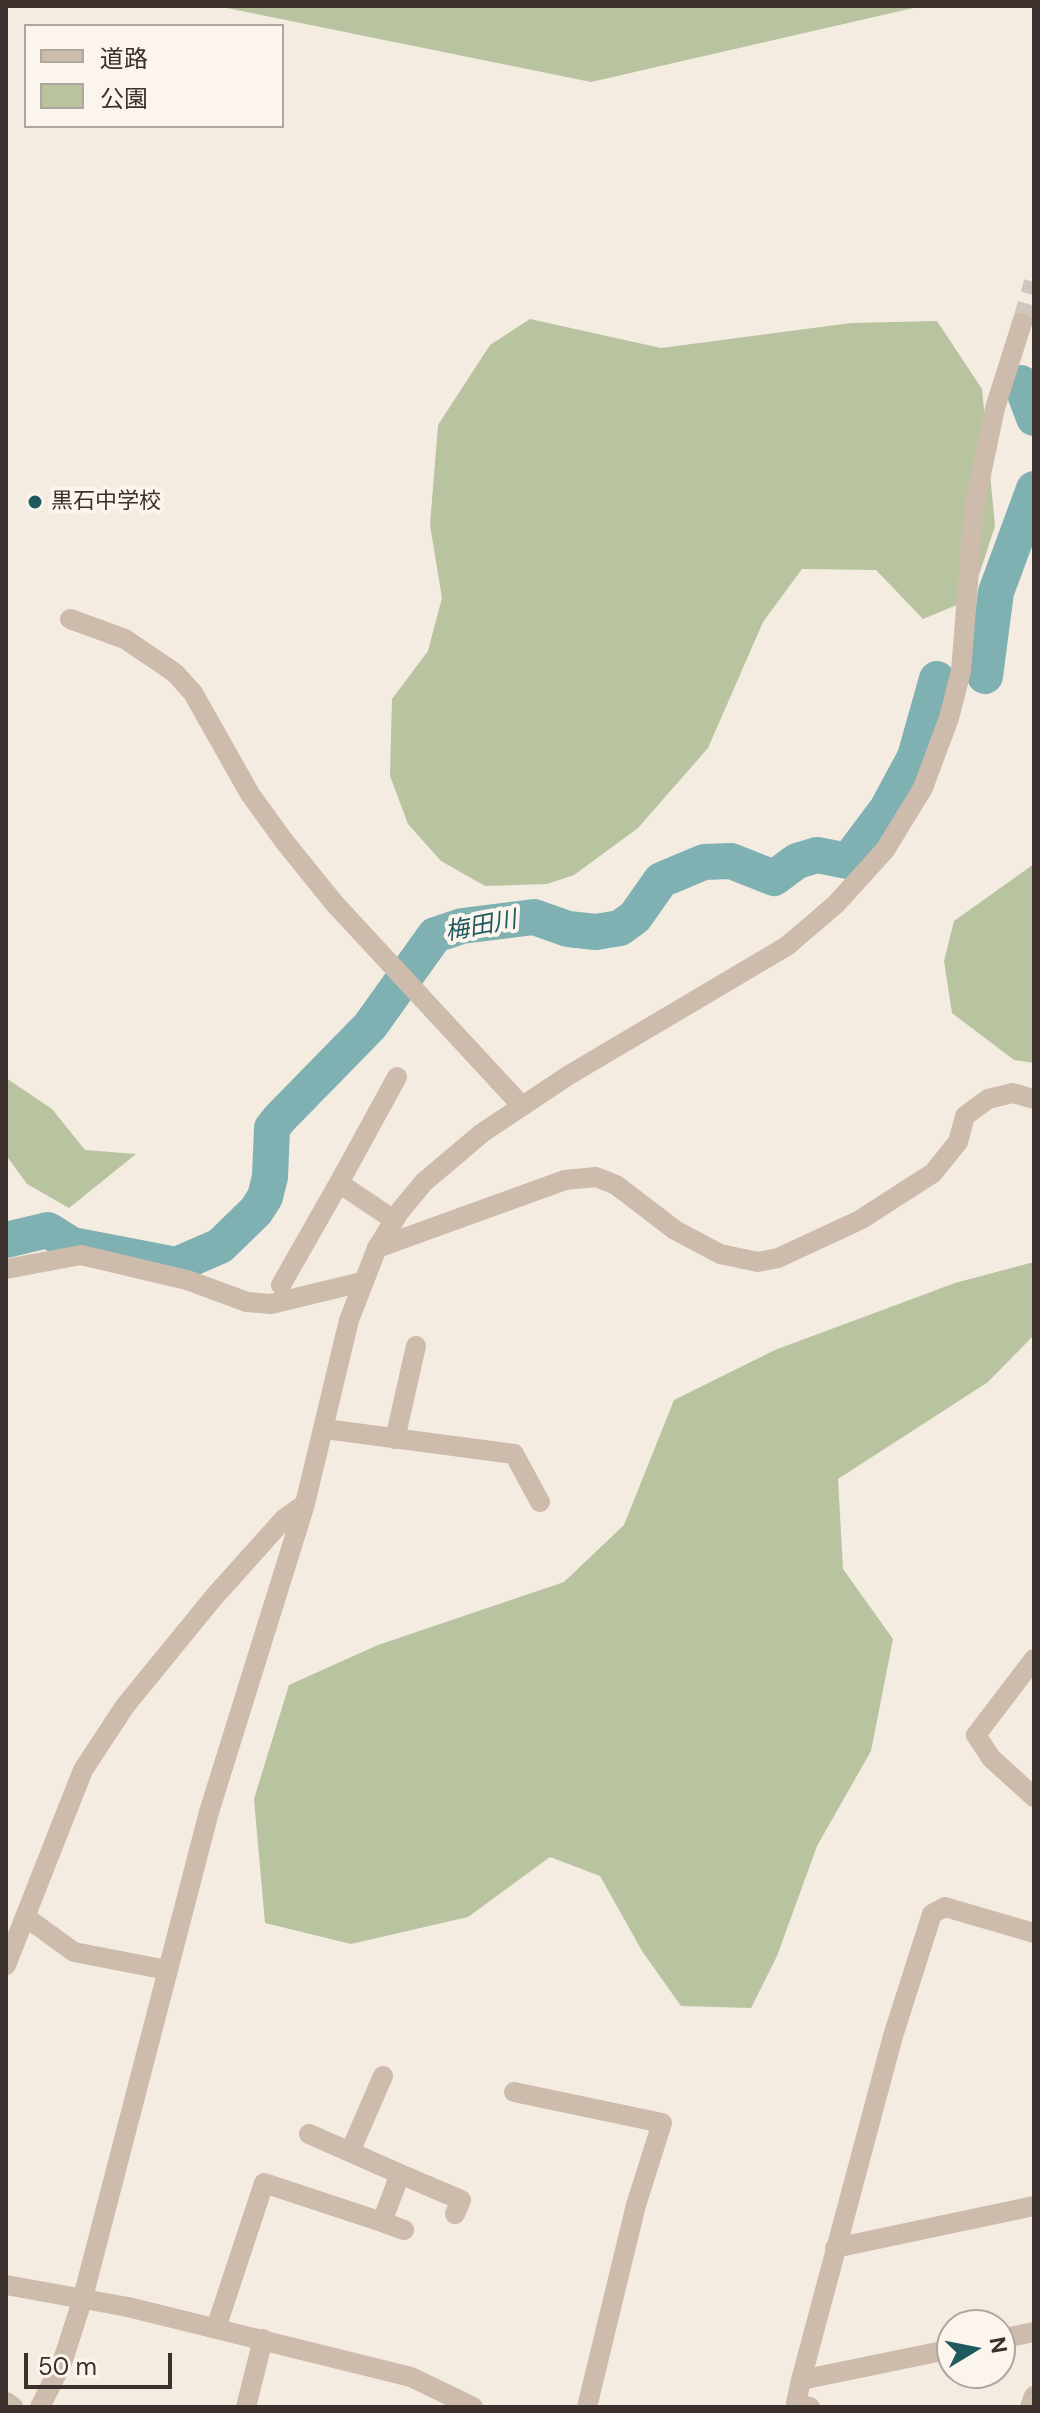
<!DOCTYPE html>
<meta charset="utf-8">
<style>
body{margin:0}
#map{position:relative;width:1040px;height:2413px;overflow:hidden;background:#f4ebe1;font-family:"DM Sans","Noto Sans JP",sans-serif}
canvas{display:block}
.frame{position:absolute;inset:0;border:8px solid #3b302b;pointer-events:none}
.legend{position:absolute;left:24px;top:24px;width:260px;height:104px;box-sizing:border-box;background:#fbf5ee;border:2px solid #aea6a0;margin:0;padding:10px 14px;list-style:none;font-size:24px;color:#3b302b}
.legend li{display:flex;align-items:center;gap:16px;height:40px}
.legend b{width:40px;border:2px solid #aea6a0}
.north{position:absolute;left:936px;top:2309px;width:80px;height:80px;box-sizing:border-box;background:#fbf5ee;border:2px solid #aea6a0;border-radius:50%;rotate:80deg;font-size:22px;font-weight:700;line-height:32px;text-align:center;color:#3b302b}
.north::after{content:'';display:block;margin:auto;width:28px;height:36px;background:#1f5a5e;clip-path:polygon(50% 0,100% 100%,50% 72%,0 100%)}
.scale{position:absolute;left:24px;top:2353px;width:148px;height:36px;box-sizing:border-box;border:4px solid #3b302b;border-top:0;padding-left:10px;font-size:24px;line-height:28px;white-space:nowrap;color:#3b302b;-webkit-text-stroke:6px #fbf5ee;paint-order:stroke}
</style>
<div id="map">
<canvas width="1040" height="2413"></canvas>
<div class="frame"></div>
<ul class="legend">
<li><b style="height:10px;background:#cdbbac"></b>道路</li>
<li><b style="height:22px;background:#b8c4a0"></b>公園</li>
</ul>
<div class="north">N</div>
<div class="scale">50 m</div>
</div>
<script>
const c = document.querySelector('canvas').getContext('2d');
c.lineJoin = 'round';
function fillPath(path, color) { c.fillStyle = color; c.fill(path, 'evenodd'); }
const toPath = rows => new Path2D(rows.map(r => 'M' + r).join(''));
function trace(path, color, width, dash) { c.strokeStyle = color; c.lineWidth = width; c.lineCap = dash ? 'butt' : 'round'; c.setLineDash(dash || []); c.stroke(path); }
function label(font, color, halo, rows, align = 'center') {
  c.font = font + ' "DM Sans","Noto Sans JP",sans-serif'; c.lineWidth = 8; c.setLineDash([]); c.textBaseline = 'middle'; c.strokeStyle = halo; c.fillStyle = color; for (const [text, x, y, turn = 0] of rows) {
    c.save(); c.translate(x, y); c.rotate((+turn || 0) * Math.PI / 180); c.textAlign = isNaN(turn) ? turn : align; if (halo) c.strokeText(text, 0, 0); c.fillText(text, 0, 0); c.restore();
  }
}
fillPath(toPath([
 [217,6,922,6,591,82],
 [530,319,661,348,851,323,937,321,982,389,995,526,971,599,923,619,876,570,802,569,763,622,708,748,638,828,574,875,547,884,485,886,441,861,408,824,390,776,392,699,428,651,442,598,430,525,438,425,490,345],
 [1034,864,1034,1063,1014,1060,952,1013,944,961,954,921],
 [6,1078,52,1109,85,1150,136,1154,69,1208,27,1184,6,1155],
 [1034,1262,1034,1335,988,1382,838,1479,843,1569,893,1639,871,1751,817,1846,777,1956,751,2008,681,2006,642,1951,600,1876,550,1857,468,1917,351,1944,265,1923,254,1799,289,1685,378,1645,564,1582,624,1525,674,1400,775,1350,955,1283]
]), '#b8c4a0');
trace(toPath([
 [1021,383,1034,418],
 [985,676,996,592,1034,489],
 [6,1240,48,1230,72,1245,176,1265,220,1246,256,1211,265,1197,270,1177,272,1128,280,1118,370,1026,435,935,462,926,534,917,568,929,596,932,620,928,635,917,661,880,704,862,731,861,774,878,797,861,817,855,848,861,887,809,915,757,937,679]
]), '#7fb0b2', 36);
trace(toPath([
 [1022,323,1034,282]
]), '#cfc6bd', 20, [20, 10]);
trace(toPath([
 [339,1183,397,1077],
 [377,1248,565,1180,596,1177,616,1185,675,1230,720,1254,758,1262,778,1258,860,1220,933,1173,958,1142,965,1116,988,1099,1013,1093,1034,1099],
 [6,1269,81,1255,187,1280,247,1302,271,1304,362,1282],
 [281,1285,339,1183,394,1220],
 [325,1429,514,1454,540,1502],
 [395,1439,416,1346],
 [1034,1659,976,1735,991,1758,1034,1797],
 [27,1918,74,1952,167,1970],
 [6,1965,83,1770,125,1706,214,1597,284,1519,305,1504],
 [514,2092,662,2123,636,2205,587,2407],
 [350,2152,383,2076],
 [400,2174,461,2200,455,2214],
 [382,2222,404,2230],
 [835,2248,1034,2206],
 [6,2285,128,2307,411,2377,473,2407],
 [216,2328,264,2183,382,2222,400,2174,309,2134],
 [1000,2339,1034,2332],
 [801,2380,952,2349],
 [6,2402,13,2407],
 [246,2407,263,2339],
 [810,2407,796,2403,801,2380,893,2036,932,1914,945,1907,1034,1933],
 [1030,2407,1034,2396]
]), '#cdbbac', 20);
trace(toPath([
 [70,619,125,639,175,673,193,693,250,794,284,841,334,903,522,1106],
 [40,2407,62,2363,82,2301,209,1812,305,1504,349,1320,377,1248,400,1211,424,1182,482,1133,569,1075,787,946,836,904,885,850,923,788,949,718,961,671,974,508,995,408,1022,323]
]), '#cdbbac', 20);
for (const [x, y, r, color] of [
 [35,502,8,"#1f5a5e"]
]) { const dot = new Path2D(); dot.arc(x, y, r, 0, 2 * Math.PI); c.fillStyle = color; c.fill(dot); trace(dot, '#fbf5ee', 3); }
label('22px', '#3b302b', '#fbf5ee', [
 ["黒石中学校",51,502]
], 'left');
label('italic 24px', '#1f5a5e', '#fbf5ee', [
 ["梅田川",481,927,-11]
]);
</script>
